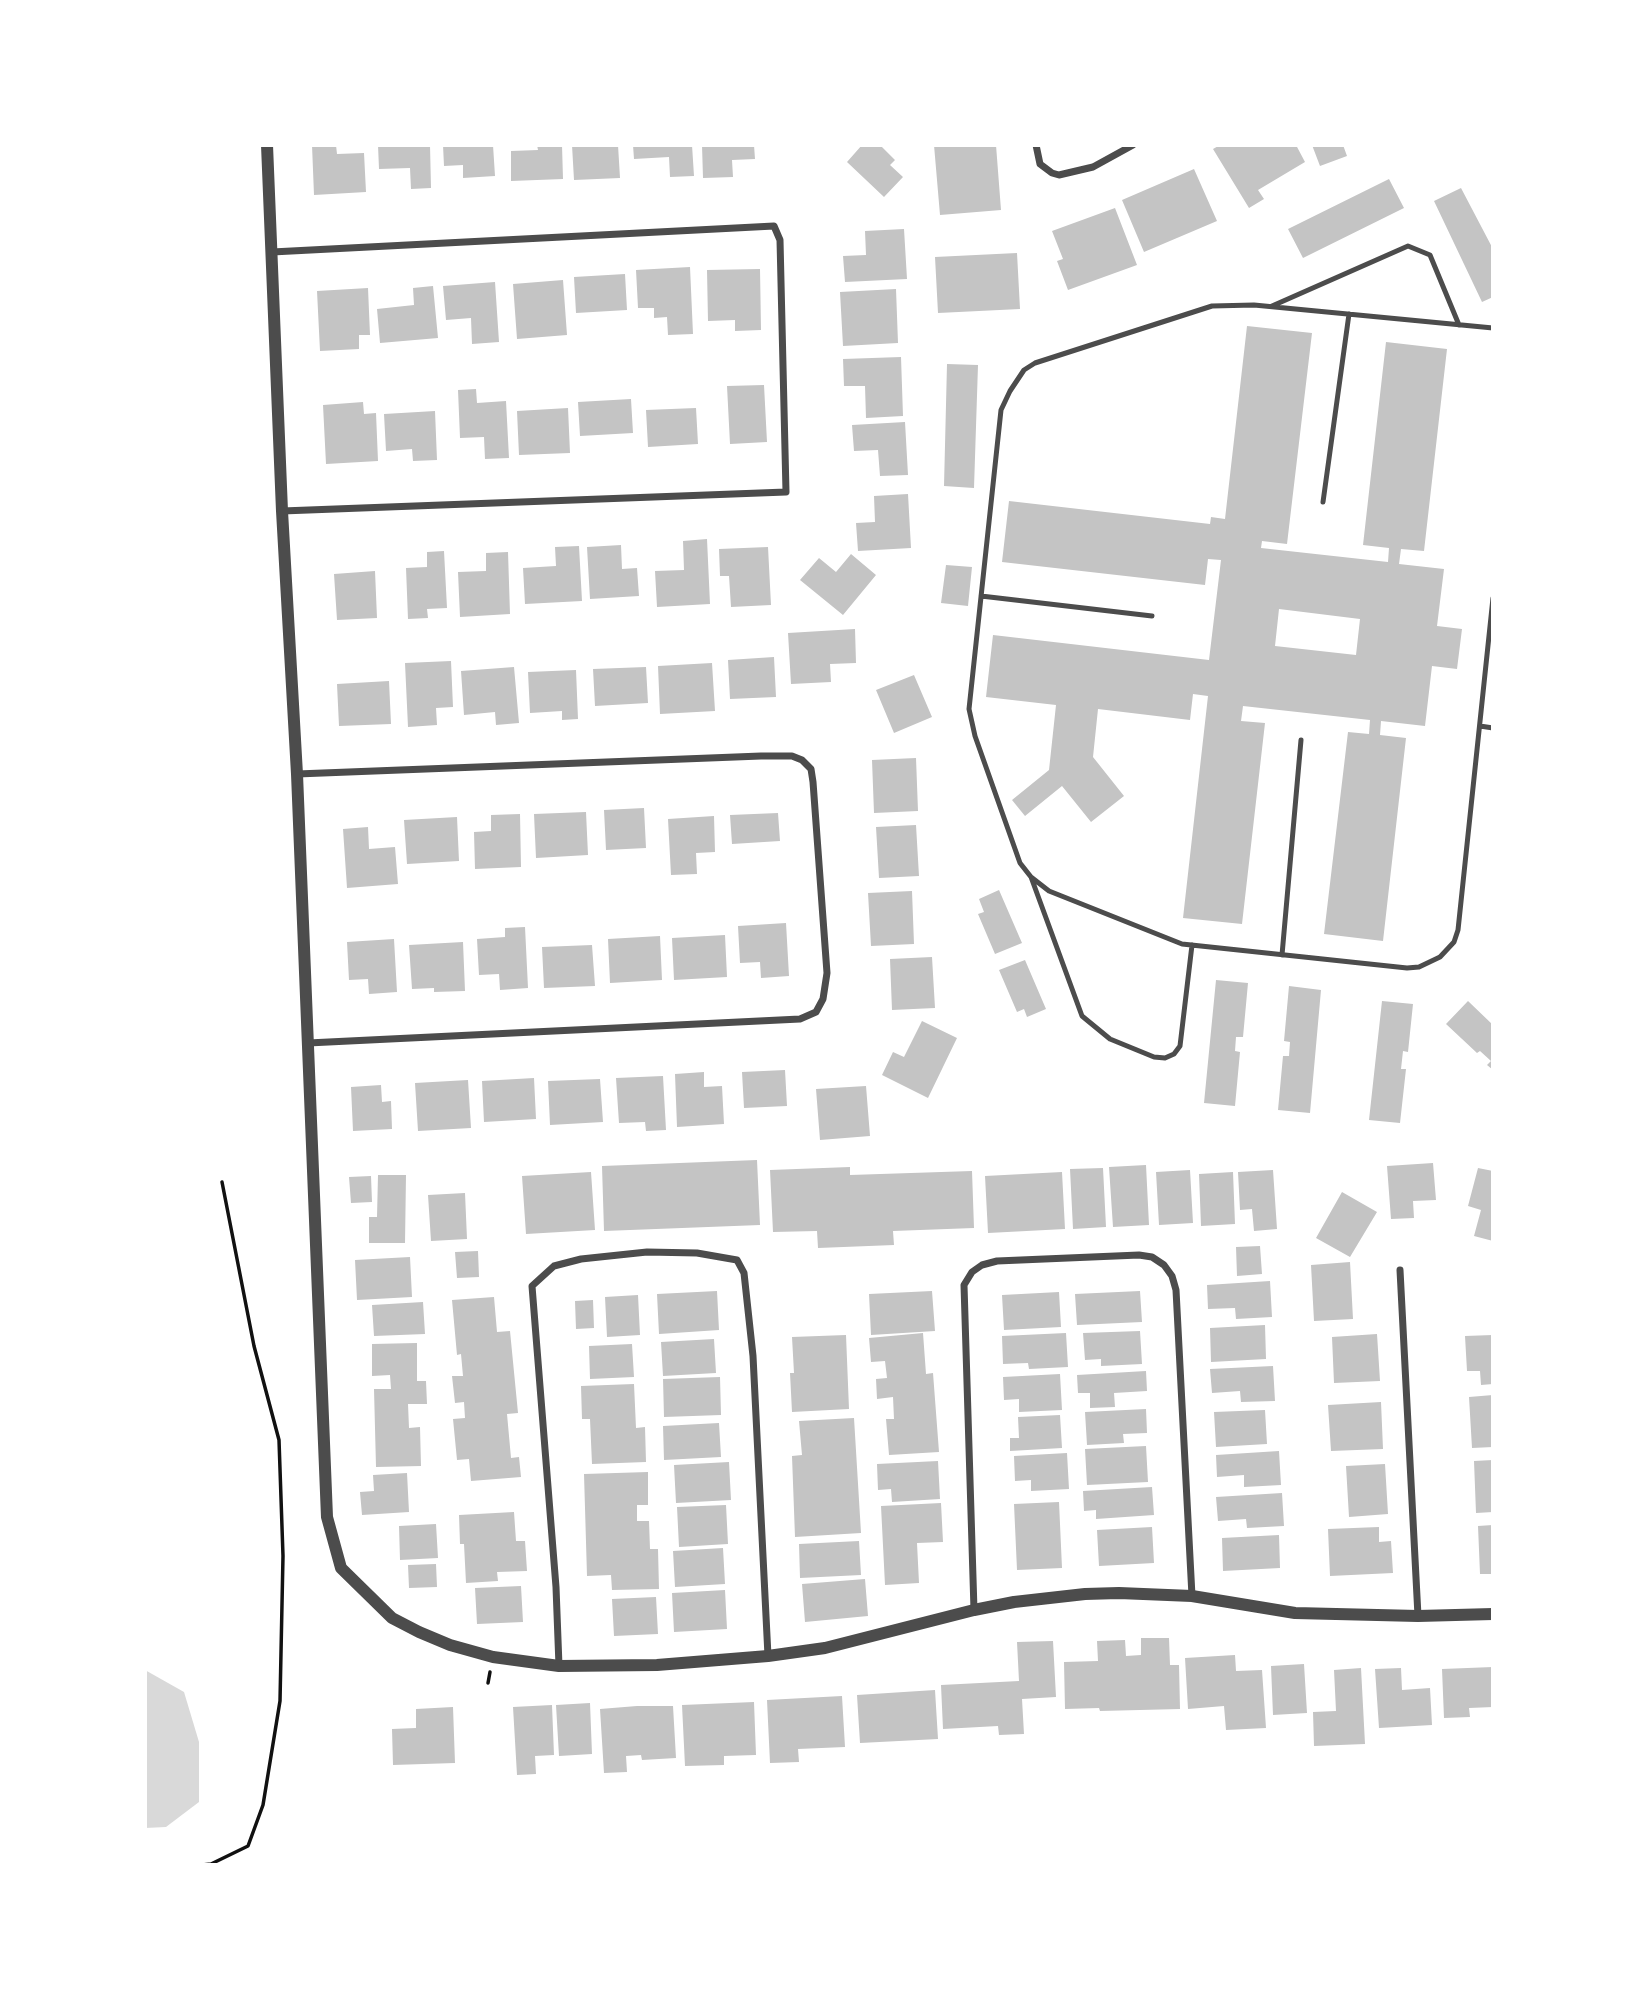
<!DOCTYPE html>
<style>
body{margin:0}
#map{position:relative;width:1638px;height:2010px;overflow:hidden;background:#fff;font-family:Raleway,sans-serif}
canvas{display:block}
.frame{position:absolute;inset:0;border:147px solid #fff;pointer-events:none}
</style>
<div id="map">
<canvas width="1638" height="2010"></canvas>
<div class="frame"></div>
</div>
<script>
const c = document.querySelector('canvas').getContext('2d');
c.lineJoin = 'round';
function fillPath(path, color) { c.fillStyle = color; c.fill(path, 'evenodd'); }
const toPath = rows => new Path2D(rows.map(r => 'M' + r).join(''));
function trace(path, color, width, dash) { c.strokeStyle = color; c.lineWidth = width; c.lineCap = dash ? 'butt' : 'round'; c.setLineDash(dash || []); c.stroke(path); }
fillPath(toPath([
 [145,1670,184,1692,199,1742,199,1802,166,1827,145,1828]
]), '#d9d9d9');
fillPath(toPath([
 [312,145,336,145,337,154,364,153,366,192,314,195],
 [378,145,430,145,431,188,411,189,410,168,379,169],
 [443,145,493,145,495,176,463,178,463,165,444,166],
 [537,145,562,145,563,179,511,181,511,151,538,150],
 [572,145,618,145,620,178,574,180],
 [633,145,692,145,694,176,670,177,669,157,634,159],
 [702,145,754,145,755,159,732,160,733,177,703,178],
 [862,145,880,145,895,160,890,165,903,177,884,197,847,162],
 [934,145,996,145,1001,210,940,215],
 [1220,145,1296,145,1305,162,1258,190,1264,199,1249,208,1213,149],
 [1312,145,1343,145,1347,156,1320,166],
 [1194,169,1217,221,1144,252,1122,200],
 [1389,179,1404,208,1303,258,1288,229],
 [1461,188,1493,249,1493,297,1482,302,1434,201],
 [1115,208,1137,265,1068,290,1057,261,1063,259,1052,231],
 [904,229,907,279,845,282,843,256,866,255,865,231],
 [1017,253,1020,309,938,313,935,257],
 [690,267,693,334,668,335,667,317,654,318,654,308,638,308,636,270],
 [760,269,761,330,735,331,735,320,708,321,707,270],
 [625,274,627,310,576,313,574,277],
 [563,280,567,335,517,339,513,284],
 [495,282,499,342,472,344,471,318,446,320,443,286],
 [433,286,438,338,380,343,377,309,414,305,413,288],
 [368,288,370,335,359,335,359,349,320,351,317,291],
 [896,289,898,343,843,346,840,292],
 [1247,326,1312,333,1287,544,1262,541,1261,548,1388,562,1389,548,1363,545,1386,342,1447,349,1424,551,1401,549,1399,564,1444,569,1437,626,1462,629,1457,669,1432,666,1425,726,1381,721,1380,735,1406,738,1383,941,1324,934,1348,732,1369,734,1370,720,1243,706,1241,721,1265,723,1242,924,1183,918,1208,696,1193,694,1190,720,1098,709,1093,757,1124,796,1091,822,1062,786,1025,816,1012,800,1049,770,1056,705,986,697,993,635,1209,660,1221,560,1208,559,1205,585,1002,562,1009,501,1210,524,1211,517,1225,519],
 [1279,609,1360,619,1356,655,1275,646],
 [901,357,903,416,866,418,865,386,844,386,843,359],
 [947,364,978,365,974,488,944,486],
 [764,385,767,442,730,444,727,386],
 [476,389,477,403,506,401,509,458,485,459,484,437,460,438,458,390],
 [631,399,633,433,580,436,578,402],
 [363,402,364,414,376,413,378,461,326,464,323,405],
 [568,408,570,453,519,455,517,411],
 [696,408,698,444,648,447,646,410],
 [435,411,437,460,413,461,412,449,386,451,384,414],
 [905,422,908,475,880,476,878,450,854,451,852,425],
 [908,494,911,548,858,551,856,523,875,522,874,496],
 [707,539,710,604,657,607,655,571,684,570,683,541],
 [621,545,622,569,637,568,639,596,590,599,587,547],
 [579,546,582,601,525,604,523,568,556,566,555,547],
 [768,547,771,605,731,607,729,576,720,576,719,549],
 [444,551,447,608,427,609,428,618,408,619,406,568,427,567,427,552],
 [508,552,510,614,460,617,458,572,486,571,486,553],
 [851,554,876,575,843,615,800,580,819,558,836,572],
 [946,565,972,567,968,606,941,603],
 [375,571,377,618,337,620,334,574],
 [855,629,856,663,830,664,831,682,791,684,788,633],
 [774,657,776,697,730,699,728,660],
 [451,661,453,707,436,708,437,725,408,727,405,663],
 [712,663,715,711,660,714,658,666],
 [514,667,519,723,496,725,495,712,464,715,461,671],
 [646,667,648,703,595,706,593,669],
 [576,670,578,719,562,720,562,711,530,713,528,672],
 [914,675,932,717,894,733,876,690],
 [389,681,391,724,339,726,337,684],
 [916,758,918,811,874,813,872,760],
 [644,808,646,848,606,850,604,810],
 [586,812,588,855,536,858,534,814],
 [778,813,780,841,732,844,730,815],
 [520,814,521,867,475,869,474,832,491,831,491,815],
 [714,816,715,852,696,853,697,874,671,875,668,819],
 [457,817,459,861,407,864,404,820],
 [916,825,919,876,879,878,876,827],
 [368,827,369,849,395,847,398,884,347,888,343,829],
 [999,890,1022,943,995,954,978,914,984,912,979,899],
 [912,891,914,944,871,946,868,893],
 [786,923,789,976,761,978,760,962,740,963,738,926],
 [525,927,528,988,500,990,499,974,479,975,477,939,505,937,505,928],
 [725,935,727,977,674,980,672,938],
 [660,936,662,980,610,983,608,939],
 [394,939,397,992,369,994,368,979,349,980,347,942],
 [463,942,465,991,434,992,434,988,412,989,409,945],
 [592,945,595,986,544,988,542,947],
 [932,957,935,1008,892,1010,890,959],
 [1025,960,1046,1009,1027,1017,1024,1009,1017,1012,999,970],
 [1216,980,1248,983,1243,1037,1236,1037,1235,1051,1240,1052,1235,1106,1204,1103],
 [1289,986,1321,990,1310,1113,1278,1110,1283,1056,1289,1056,1290,1042,1284,1041],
 [1382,1001,1413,1004,1408,1052,1403,1051,1401,1069,1406,1069,1400,1123,1369,1120],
 [1468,1001,1493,1025,1493,1070,1487,1065,1491,1061,1480,1051,1477,1053,1446,1024],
 [922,1021,957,1038,928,1098,882,1075,893,1052,904,1057],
 [785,1070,787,1106,744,1108,742,1072],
 [704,1072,704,1087,722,1086,724,1124,677,1127,675,1074],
 [663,1076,666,1130,646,1131,645,1122,619,1123,616,1078],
 [534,1078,536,1119,484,1122,482,1081],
 [600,1079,603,1122,550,1125,548,1081],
 [468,1080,471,1128,418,1131,415,1083],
 [381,1085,382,1102,391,1101,392,1129,353,1131,351,1087],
 [866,1086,870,1136,820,1140,816,1089],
 [757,1160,760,1225,604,1231,602,1166],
 [1433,1163,1436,1200,1413,1201,1414,1218,1391,1219,1387,1166],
 [1146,1165,1149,1225,1113,1227,1109,1167],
 [850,1167,850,1175,972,1171,974,1228,893,1231,894,1245,818,1248,817,1231,773,1232,770,1170],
 [1103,1168,1106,1227,1073,1229,1070,1169],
 [1478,1168,1493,1171,1493,1241,1474,1236,1481,1210,1468,1206],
 [1190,1170,1193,1223,1159,1225,1156,1172],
 [1273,1170,1277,1229,1254,1231,1252,1209,1240,1210,1238,1172],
 [591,1172,595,1230,526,1234,522,1176],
 [1062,1172,1065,1229,988,1233,985,1176],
 [1233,1172,1235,1224,1201,1226,1199,1174],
 [378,1175,406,1175,405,1243,369,1243,369,1217,377,1217],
 [371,1176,372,1202,351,1203,349,1177],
 [1342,1192,1377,1212,1350,1257,1316,1238],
 [465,1193,467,1239,431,1241,428,1195],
 [1260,1246,1262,1274,1237,1276,1236,1247],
 [478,1251,479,1277,457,1278,455,1252],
 [410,1257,412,1297,357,1300,355,1260],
 [1350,1262,1353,1319,1314,1321,1311,1265],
 [1270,1281,1272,1317,1236,1319,1235,1308,1208,1309,1207,1285],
 [717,1291,719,1330,659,1334,657,1294],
 [932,1291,935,1331,871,1335,869,1294],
 [1140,1291,1142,1322,1077,1325,1075,1294],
 [1059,1292,1061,1327,1004,1330,1002,1295],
 [638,1295,640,1335,607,1337,605,1297],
 [494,1297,497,1332,510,1331,518,1413,507,1414,511,1458,519,1457,521,1477,471,1481,469,1459,457,1460,453,1419,465,1418,464,1402,455,1403,452,1376,463,1376,461,1354,457,1355,452,1300],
 [593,1300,594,1328,576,1329,575,1301],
 [423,1302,425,1334,374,1336,372,1305],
 [1265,1325,1266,1359,1211,1362,1210,1328],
 [1140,1331,1142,1364,1101,1366,1101,1359,1085,1360,1083,1333],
 [923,1333,926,1374,933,1373,939,1452,889,1455,886,1419,894,1419,893,1397,877,1399,876,1379,887,1378,885,1361,871,1362,869,1338],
 [1066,1333,1068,1367,1029,1369,1028,1363,1003,1364,1002,1336],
 [1377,1334,1380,1381,1334,1383,1332,1337],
 [846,1335,849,1409,792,1412,790,1373,794,1373,792,1337],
 [1493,1335,1493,1384,1481,1385,1480,1371,1467,1371,1465,1336],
 [714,1339,716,1373,663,1376,661,1342],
 [417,1343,417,1381,426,1381,427,1404,408,1404,409,1428,420,1427,421,1466,376,1467,374,1389,391,1389,390,1375,372,1376,372,1344],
 [632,1344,634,1377,590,1379,589,1346],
 [1273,1366,1275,1401,1241,1402,1240,1391,1212,1393,1210,1369],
 [1146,1371,1147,1391,1114,1393,1115,1407,1090,1408,1090,1393,1078,1393,1077,1375],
 [1060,1374,1062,1410,1019,1412,1019,1399,1004,1400,1003,1377],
 [720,1377,721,1415,664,1417,663,1379],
 [634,1384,636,1428,645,1427,646,1462,592,1464,590,1419,582,1419,581,1386],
 [1493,1395,1493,1447,1472,1448,1469,1397],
 [1381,1402,1383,1449,1331,1451,1328,1405],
 [1146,1409,1147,1433,1123,1434,1124,1443,1087,1445,1085,1412],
 [1265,1410,1267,1444,1216,1447,1214,1412],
 [1060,1415,1062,1448,1010,1451,1010,1438,1019,1438,1018,1417],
 [854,1418,861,1533,795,1537,792,1456,802,1455,799,1421],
 [719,1423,721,1457,664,1460,663,1426],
 [1146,1446,1148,1482,1087,1485,1085,1449],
 [1279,1451,1281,1485,1244,1487,1244,1475,1217,1477,1216,1455],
 [1067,1453,1069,1489,1031,1491,1031,1480,1015,1481,1014,1456],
 [1493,1460,1493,1512,1476,1513,1474,1461],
 [938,1461,940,1499,892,1502,891,1489,878,1490,877,1464],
 [729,1462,731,1500,676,1503,674,1465],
 [1385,1464,1388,1514,1349,1517,1346,1466],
 [648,1472,648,1505,637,1505,637,1521,649,1521,650,1549,658,1549,659,1589,612,1590,611,1575,587,1576,584,1474],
 [407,1473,409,1512,362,1515,360,1492,374,1491,373,1475],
 [1152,1487,1154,1515,1096,1519,1096,1510,1084,1511,1083,1491],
 [1282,1493,1284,1526,1247,1528,1246,1519,1218,1521,1216,1497],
 [1059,1502,1062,1568,1017,1570,1014,1504],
 [941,1503,943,1542,917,1543,919,1583,885,1585,881,1506],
 [726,1505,728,1544,679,1547,677,1507],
 [514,1512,516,1541,525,1541,527,1571,497,1572,498,1581,466,1583,464,1544,460,1544,459,1515],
 [436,1524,438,1558,400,1560,399,1526],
 [1493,1525,1493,1574,1480,1574,1478,1526],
 [1152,1527,1154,1563,1099,1566,1097,1530],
 [1379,1527,1379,1542,1391,1541,1393,1573,1330,1576,1328,1529],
 [1279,1535,1280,1568,1223,1571,1222,1538],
 [859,1541,861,1575,800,1578,799,1544],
 [723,1548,725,1584,675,1587,673,1551],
 [436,1564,437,1587,409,1588,408,1565],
 [865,1579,868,1616,805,1622,802,1584],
 [521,1586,523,1622,477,1624,475,1588],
 [725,1590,727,1629,674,1632,672,1593],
 [656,1597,658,1634,614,1636,612,1599],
 [1141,1638,1169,1638,1170,1665,1179,1665,1180,1709,1100,1711,1099,1708,1065,1709,1064,1662,1098,1661,1097,1641,1125,1640,1126,1656,1141,1655],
 [1053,1641,1056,1697,1022,1699,1024,1734,999,1735,998,1726,943,1729,941,1685,1019,1681,1017,1642],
 [1235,1655,1236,1671,1262,1670,1266,1728,1226,1730,1224,1706,1188,1709,1185,1658],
 [1304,1664,1307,1713,1273,1715,1271,1666],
 [1493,1667,1493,1707,1469,1708,1470,1717,1444,1718,1442,1669],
 [1361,1668,1365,1744,1314,1746,1313,1712,1336,1711,1334,1670],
 [1401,1668,1402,1690,1430,1688,1432,1725,1379,1728,1375,1669],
 [935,1690,938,1739,860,1743,857,1695],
 [842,1696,845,1747,798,1749,799,1762,770,1763,767,1700],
 [754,1702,756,1755,724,1756,724,1765,685,1766,682,1705],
 [590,1703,592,1754,559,1756,556,1705],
 [552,1705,554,1755,535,1756,536,1774,517,1775,513,1707],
 [637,1706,673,1706,676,1758,642,1760,641,1755,626,1756,627,1772,604,1773,600,1709],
 [453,1707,455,1763,393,1765,392,1729,416,1728,416,1709]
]), '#c4c4c4');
trace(toPath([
 [488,1683,490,1672],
 [202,1865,211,1864,248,1846,263,1805,280,1701,283,1556,279,1440,254,1346,222,1182]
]), '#111', 3.5);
trace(toPath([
 [1272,306,1408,246,1430,255,1459,325],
 [1493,328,1254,305,1212,306,1035,363,1024,370,1010,391,1001,410,969,709,975,736,1020,863,1031,877,1049,891,1182,944,1407,968,1419,967,1440,957,1454,942,1458,930,1493,598],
 [1323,502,1349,314],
 [981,596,1152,616],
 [1480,726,1493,728],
 [1031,877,1082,1016,1110,1039,1154,1057,1165,1058,1174,1054,1180,1046,1192,945],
 [1282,955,1301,740]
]), '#4c4c4c', 5);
trace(toPath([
 [1036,145,1040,164,1052,173,1059,175,1093,167,1133,145],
 [272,252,774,226,780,240,786,492,282,511],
 [297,774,761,756,792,756,802,760,811,769,813,782,827,973,823,999,816,1012,800,1019,308,1043],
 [1400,1270,1418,1616],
 [974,1610,964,1285,972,1272,982,1265,997,1261,1139,1255,1152,1257,1164,1265,1172,1276,1176,1290,1192,1596],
 [559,1666,556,1587,532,1286,554,1266,581,1259,647,1252,697,1253,737,1260,744,1273,753,1356,768,1656]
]), '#4c4c4c', 7);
trace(toPath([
 [267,145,282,511,297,774,327,1517,341,1568,392,1618,419,1632,450,1645,493,1657,559,1666,657,1665,768,1656,825,1648,974,1610,1014,1602,1085,1594,1119,1593,1192,1596,1295,1613,1418,1616,1493,1614]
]), '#4c4c4c', 12);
</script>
